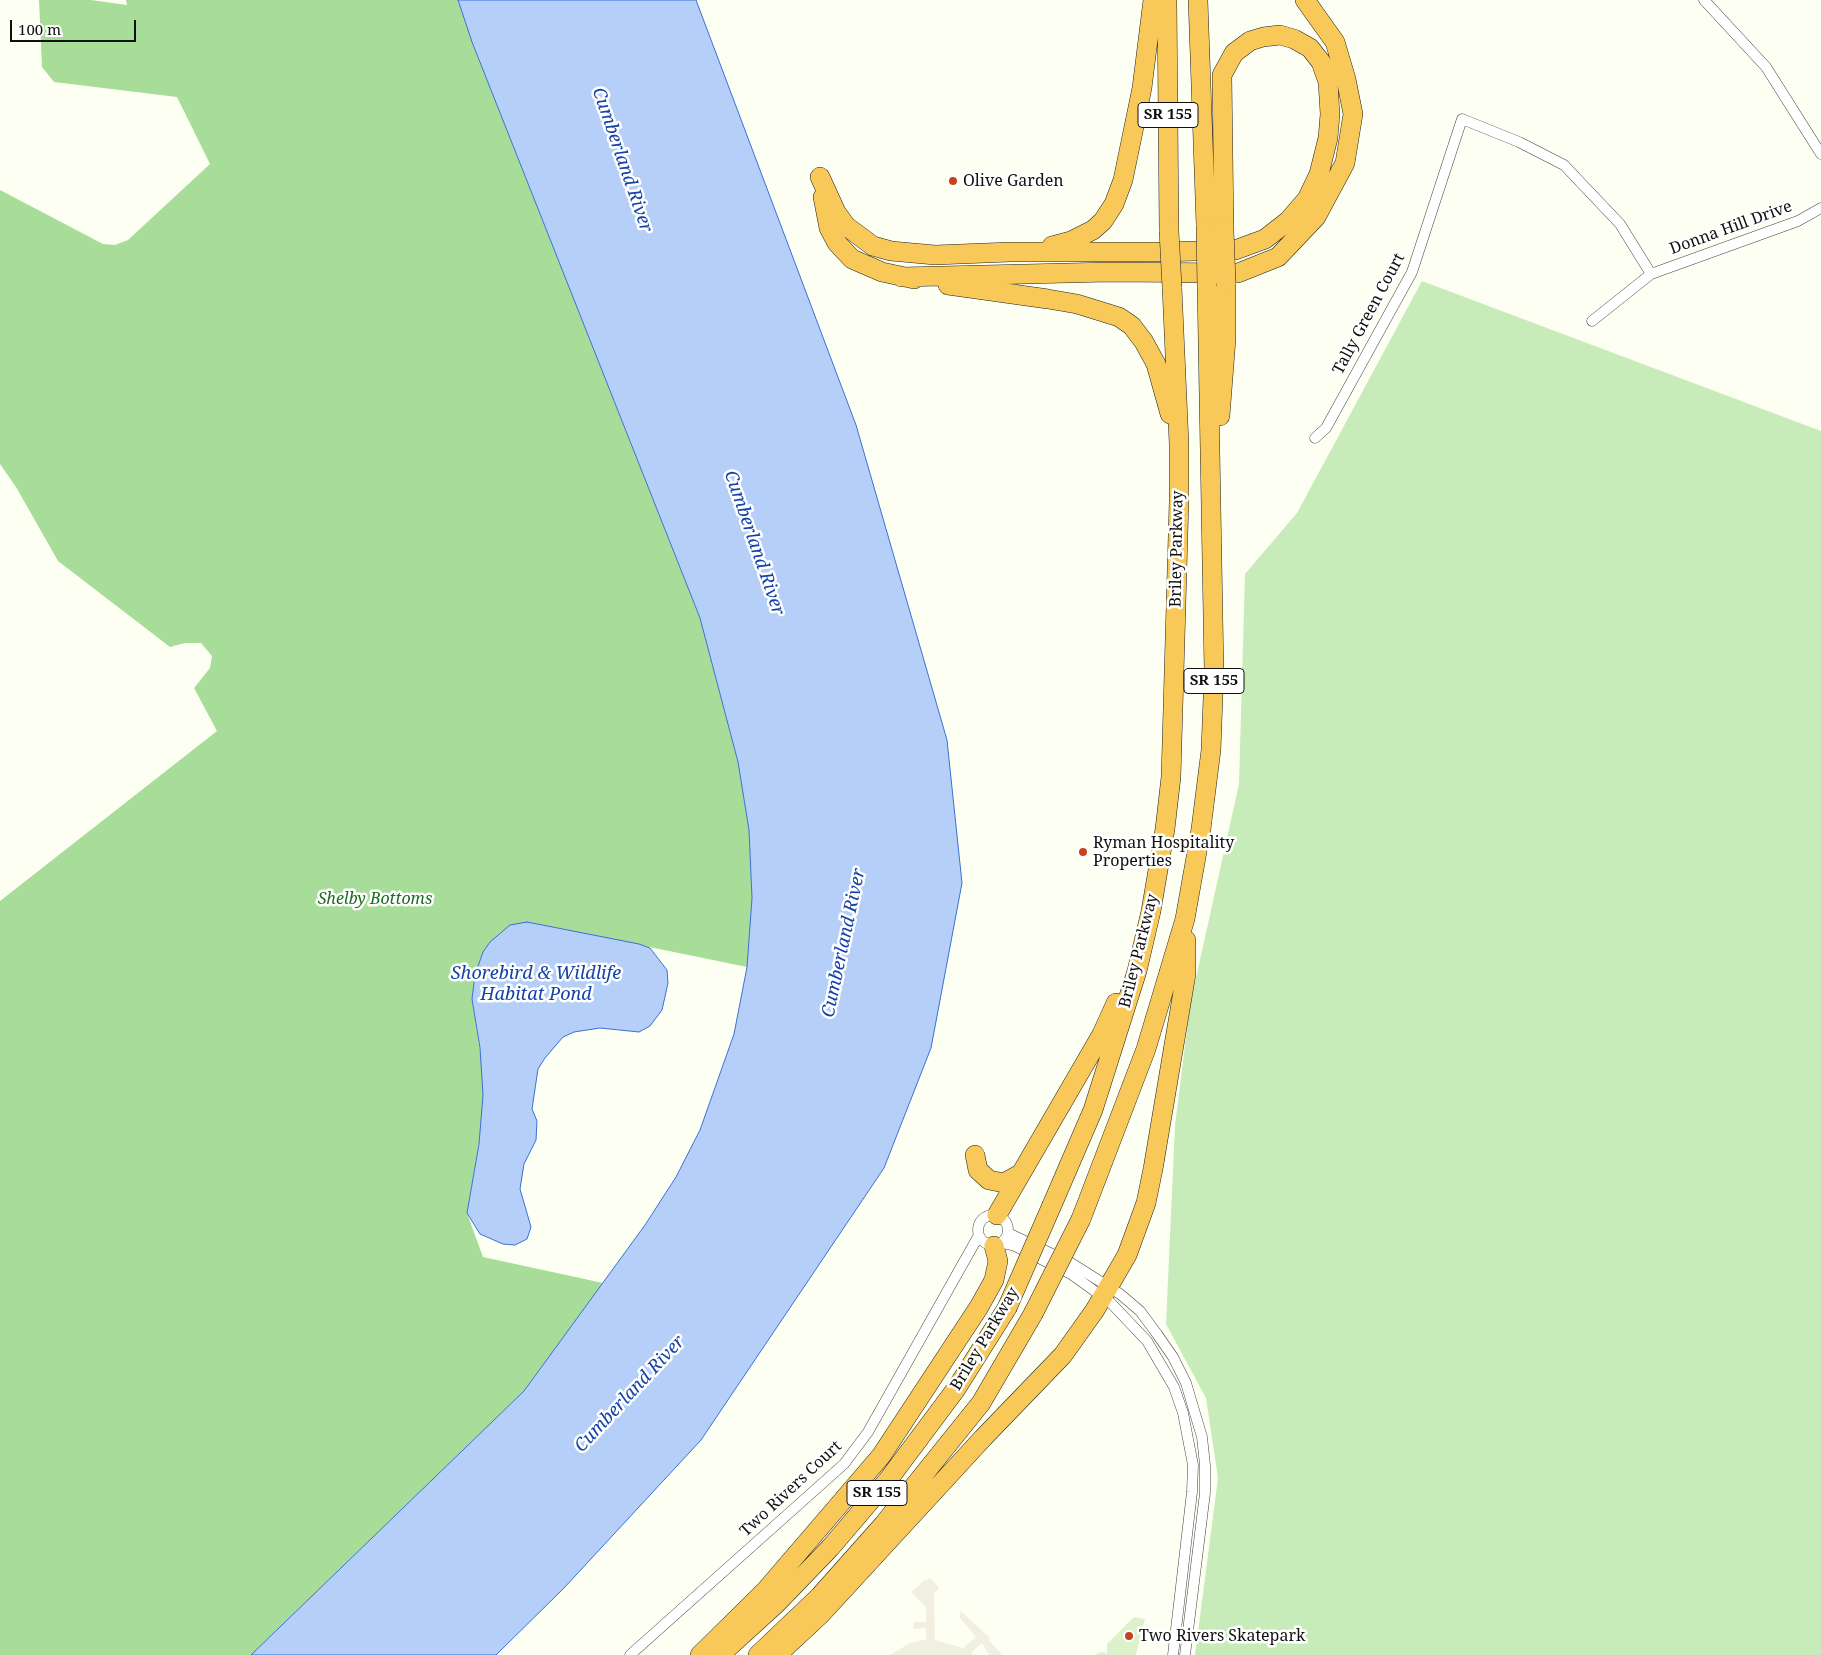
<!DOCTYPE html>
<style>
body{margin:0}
#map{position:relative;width:1821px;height:1655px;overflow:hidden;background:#fefff3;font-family:"Noto Serif",serif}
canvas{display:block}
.scale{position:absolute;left:10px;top:20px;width:126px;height:22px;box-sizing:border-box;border:2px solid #101010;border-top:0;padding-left:6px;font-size:15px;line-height:18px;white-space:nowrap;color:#101010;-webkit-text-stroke:4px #fff;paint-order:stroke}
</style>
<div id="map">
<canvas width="1821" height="1655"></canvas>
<div class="scale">100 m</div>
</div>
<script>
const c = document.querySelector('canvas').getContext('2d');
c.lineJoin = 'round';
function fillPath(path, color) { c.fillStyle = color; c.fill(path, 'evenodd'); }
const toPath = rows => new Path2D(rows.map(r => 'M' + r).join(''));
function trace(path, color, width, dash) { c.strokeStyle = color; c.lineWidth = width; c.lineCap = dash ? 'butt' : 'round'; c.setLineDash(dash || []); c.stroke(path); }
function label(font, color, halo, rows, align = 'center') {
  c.font = font + ' "Noto Serif",serif'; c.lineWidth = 5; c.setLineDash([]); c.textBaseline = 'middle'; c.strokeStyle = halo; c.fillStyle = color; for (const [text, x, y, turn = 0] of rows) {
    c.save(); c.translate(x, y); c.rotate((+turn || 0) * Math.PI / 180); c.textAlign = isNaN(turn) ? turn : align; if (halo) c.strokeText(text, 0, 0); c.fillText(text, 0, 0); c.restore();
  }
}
fillPath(toPath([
 [1422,281,1821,431,1821,1655,1195,1655,1218,1478,1206,1398,1166,1324,1175,1126,1190,1005,1239,784,1245,574,1297,513]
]), '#c8ebba');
fillPath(toPath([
 [39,0,91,0,127,5,126,0,458,0,472,42,700,618,738,762,749,830,752,898,747,967,527,922,490,942,483,952,475,975,472,999,483,1072,483,1119,467,1213,483,1257,603,1283,524,1391,251,1655,0,1655,0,901,217,731,194,688,210,668,212,656,201,643,185,643,170,647,58,561,16,487,0,464,0,190,103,244,115,245,128,240,210,164,177,97,54,82,42,67]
]), '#a7dd99');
fillPath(toPath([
 [1134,1617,1145,1619,1136,1655,1094,1655,1101,1652,1107,1653,1107,1644]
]), '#dcf2cd');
fillPath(toPath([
 [930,1578,939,1588,934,1594,935,1640,963,1648,976,1637,959,1617,961,1611,990,1638,989,1640,1002,1655,989,1655,982,1643,973,1651,972,1655,890,1655,910,1643,927,1639,925,1628,913,1629,914,1622,926,1622,926,1607,911,1592,926,1579,927,1580]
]), '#f1f0e0');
const water = toPath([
 [458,0,696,0,856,425,947,740,962,883,931,1048,884,1168,701,1440,564,1588,496,1655,251,1655,524,1391,645,1225,676,1177,700,1130,734,1034,747,967,752,898,749,830,738,762,700,618,472,42,458,0],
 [527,922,639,944,650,948,667,970,668,983,662,1010,650,1026,639,1032,600,1028,574,1032,563,1037,545,1058,538,1069,532,1109,537,1121,536,1140,524,1164,520,1189,531,1227,527,1239,515,1245,503,1244,480,1234,467,1213,479,1144,483,1095,480,1048,472,999,475,975,483,952,490,942,510,925,527,922]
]);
fillPath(water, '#b6cff8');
trace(water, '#3a70d2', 1);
const street = toPath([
 [1704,0,1766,67,1821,154],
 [1592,321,1651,274],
 [1315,438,1326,428,1412,272,1462,119,1519,142,1564,165,1620,224,1651,274,1798,221,1821,208],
 '978 1230a15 15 0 1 1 30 0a15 15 0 1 1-30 0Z',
 [1008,1233,1071,1263,1120,1294,1140,1311,1157,1334,1173,1357,1186,1383,1202,1437,1205,1465,1205,1493,1185,1655],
 [1002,1243,1015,1246,1071,1274,1110,1302,1147,1341,1174,1387,1183,1413,1193,1465,1192,1492,1173,1655],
 [630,1655,844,1464,868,1432,979,1235]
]);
const highway = toPath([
 [1167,0,1169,231],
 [1198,0,1206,226],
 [820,177,836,212,846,226,873,246,891,251,935,255,1010,252,1158,252,1235,250,1265,239,1288,221,1307,199,1319,174,1328,138,1330,114,1328,82,1321,62,1310,48,1294,39,1280,35,1263,37,1250,41,1234,53,1222,75,1224,230],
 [823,197,829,228,837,243,852,259,882,272,914,279],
 [1052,246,1071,241,1093,230,1103,221,1114,204,1123,180,1142,88,1153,0],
 [901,277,1109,272,1238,273,1278,257,1316,217,1345,163,1353,114,1346,79,1335,42,1305,0],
 [948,285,1048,299,1077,304,1119,317,1132,326,1144,342,1156,364,1170,414],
 [1220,416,1226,339,1226,283],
 [975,1155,978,1170,989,1180,1004,1183,1020,1174],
 [1052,1205,1093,1110,1137,971,1151,911,1165,829,1171,777,1179,501,1179,444,1172,287],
 [997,1215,1102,1034,1116,1003],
 [1081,1219,1146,1049,1185,919,1201,829,1211,750,1214,671,1207,286],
 [700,1655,766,1590,881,1456,979,1307,994,1280,998,1261,994,1246],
 [720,1655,777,1603,830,1548,888,1480,956,1389,1007,1308],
 [758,1655,819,1597,883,1525,981,1403,1033,1314],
 [777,1655,820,1615,983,1438,1063,1355,1095,1310,1127,1255,1146,1203,1153,1169,1186,974,1186,940]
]);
trace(street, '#434343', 11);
trace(highway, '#212121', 20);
trace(street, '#fff', 10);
trace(highway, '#f8c858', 19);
const highwayBridge = toPath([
 [1206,226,1207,286],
 [1224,230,1226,283],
 [1169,231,1172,287],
 [1007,1308,1052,1205],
 [1033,1314,1081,1219]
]);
trace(highwayBridge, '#212121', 20, []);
trace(highwayBridge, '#f8c858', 19);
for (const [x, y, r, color] of [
 [953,181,5,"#c64322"],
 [1083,852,5,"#c64322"],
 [1129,1636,5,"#c64322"]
]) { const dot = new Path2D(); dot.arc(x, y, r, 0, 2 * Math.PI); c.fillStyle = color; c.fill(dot); trace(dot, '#fff', 2); }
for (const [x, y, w] of [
 [1168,115,60],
 [1214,681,60],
 [877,1493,60]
]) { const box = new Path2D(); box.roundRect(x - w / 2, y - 12.5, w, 25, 4); c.fillStyle = '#fff'; c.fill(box); trace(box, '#101010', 1); }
label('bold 15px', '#101010', null, [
 ["SR 155",1168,115],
 ["SR 155",1214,681],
 ["SR 155",877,1493]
]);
label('16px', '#101010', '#fff', [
 ["Olive Garden",963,181],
 ["Ryman Hospitality",1093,843],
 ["Properties",1093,861],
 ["Two Rivers Skatepark",1139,1636]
], 'left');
label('16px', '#101010', '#fff', [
 ["Donna Hill Drive",1731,228,-20],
 ["Tally Green Court",1369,314,-62],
 ["Briley Parkway",1177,549,-89],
 ["Briley Parkway",1139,951,-76],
 ["Briley Parkway",985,1339,-59],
 ["Two Rivers Court",791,1489,-43]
]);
label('italic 16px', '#1d6b20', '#fff', [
 ["Shelby Bottoms",375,899]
]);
label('italic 18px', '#1443a7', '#fff', [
 ["Cumberland River",622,160,71],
 ["Cumberland River",754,543,71],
 ["Cumberland River",844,943,-78],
 ["Shorebird & Wildlife",536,974],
 ["Habitat Pond",536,995],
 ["Cumberland River",630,1394,-47]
]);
</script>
